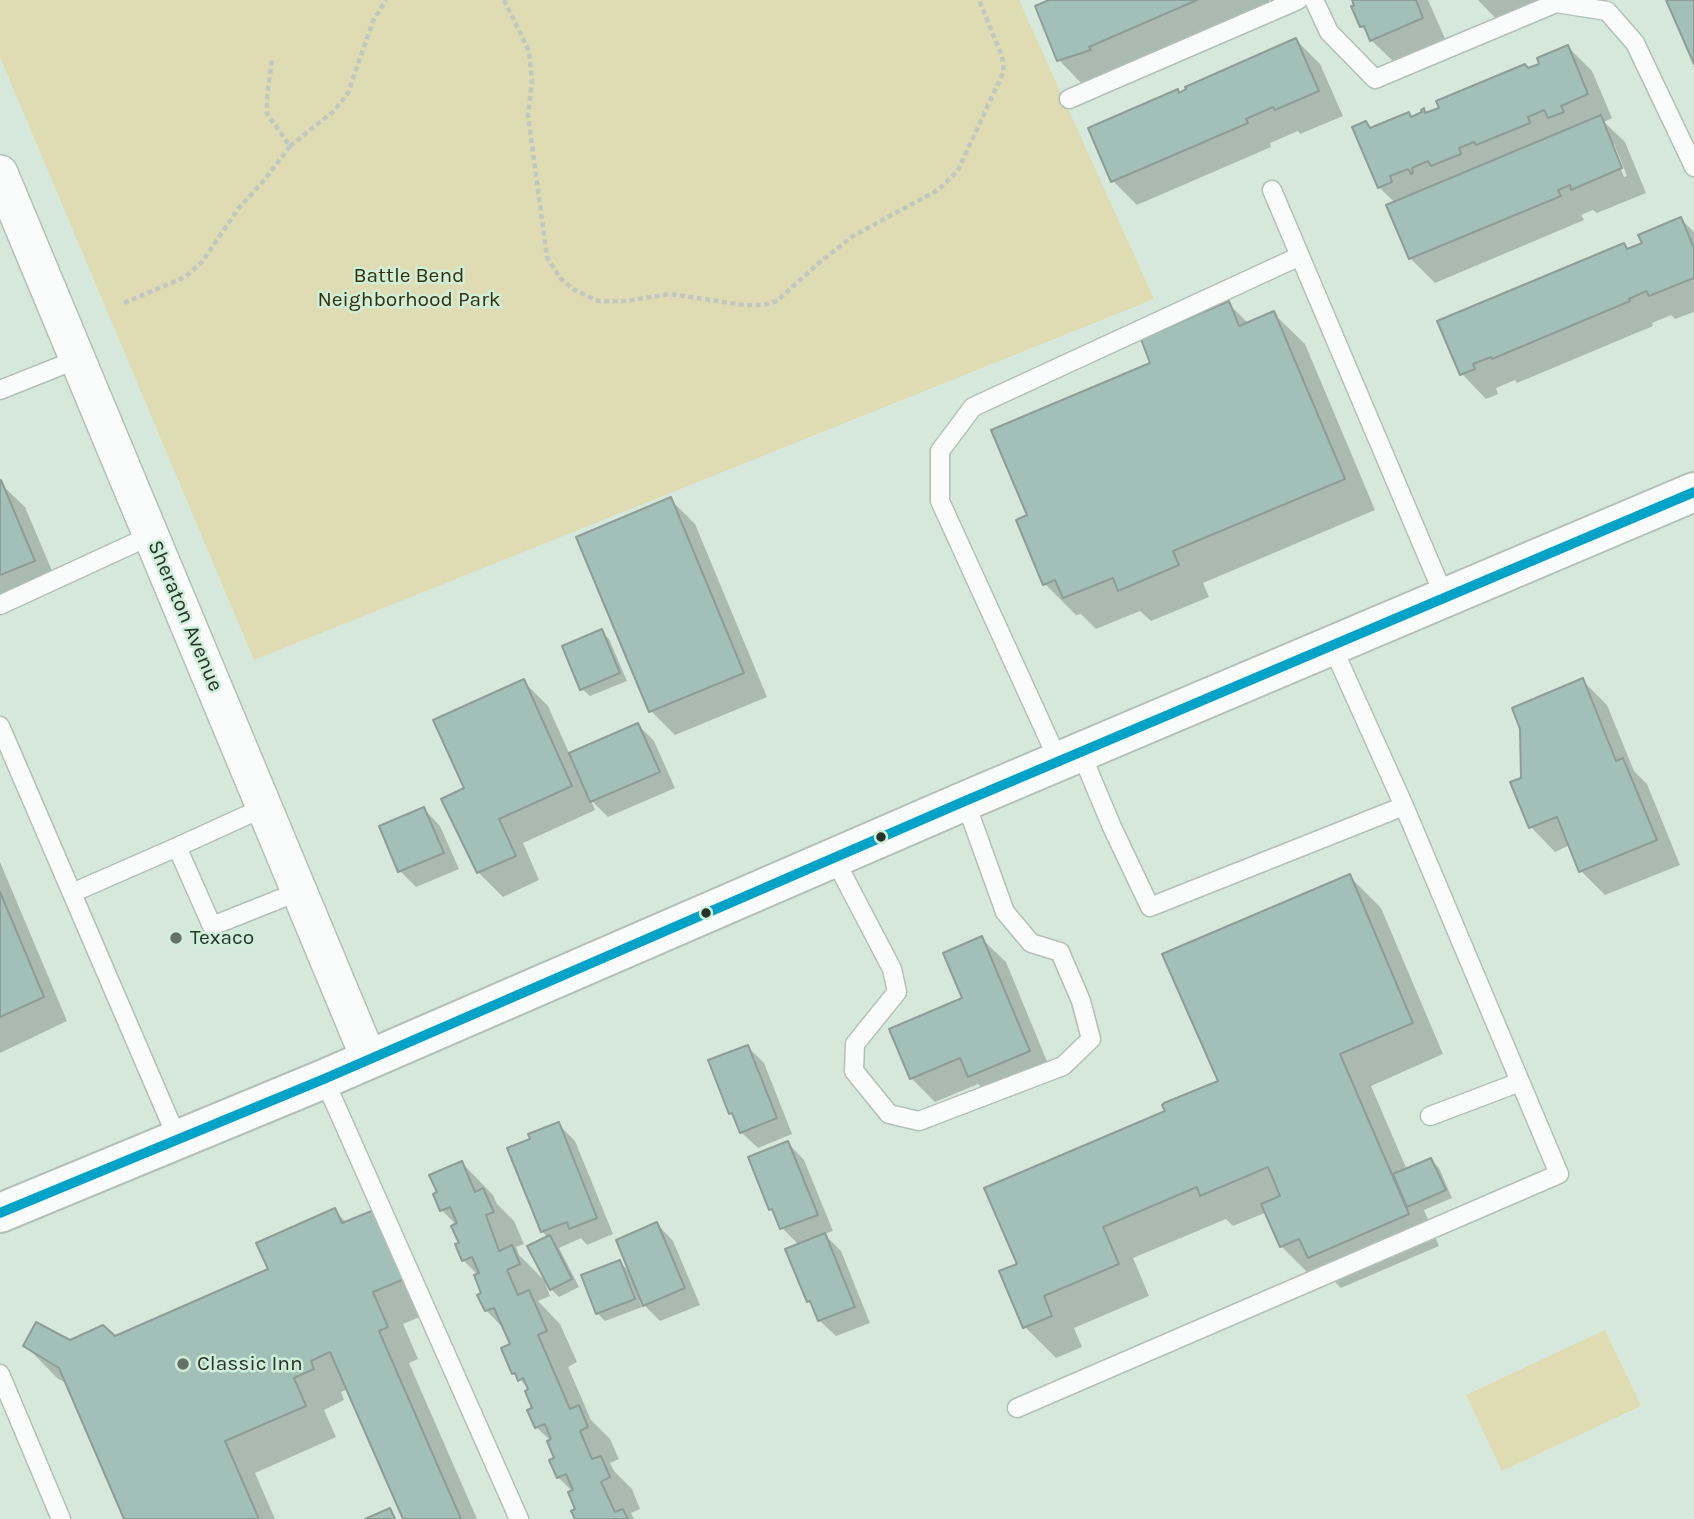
<!DOCTYPE html>
<style>
body{margin:0}
canvas{display:block;background:#d6e8dc}
</style>
<canvas width="1694" height="1519"></canvas>
<script>
const c = document.querySelector('canvas').getContext('2d');
c.lineJoin = 'round';
function fillPath(path, color) { c.fillStyle = color; c.fill(path, 'evenodd'); }
const toPath = rows => new Path2D(rows.map(r => 'M' + r).join(''));
function trace(path, color, width, dash) { c.strokeStyle = color; c.lineWidth = width; c.lineCap = dash ? 'butt' : 'round'; c.setLineDash(dash || []); c.stroke(path); }
function label(font, color, halo, rows, align = 'center') {
  c.font = font + ' Karla,sans-serif'; c.lineWidth = 5; c.setLineDash([]); c.textBaseline = 'middle'; c.strokeStyle = halo; c.fillStyle = color; for (const [text, x, y, turn = 0] of rows) {
    c.save(); c.translate(x, y); c.rotate((+turn || 0) * Math.PI / 180); c.textAlign = isNaN(turn) ? turn : align; if (halo) c.strokeText(text, 0, 0); c.fillText(text, 0, 0); c.restore();
  }
}
fillPath(toPath([
 [0,0,1019,0,1154,299,254,660,0,57],
 [1605,1330,1641,1406,1502,1471,1466,1395]
]), '#dfdcb3');
fillPath(toPath([
 [1054,0,1269,0,1270,4,1083,85,1059,60],
 [1353,0,1428,0,1447,43,1396,64,1371,40,1362,26],
 [1478,0,1549,0,1504,27],
 [1296,40,1320,64,1343,116,1300,134,1298,131,1270,143,1271,147,1137,205,1113,181,1177,91,1180,94],
 [1568,47,1592,71,1612,118,1604,122,1625,142,1646,193,1597,213,1593,210,1581,215,1584,220,1435,283,1410,258,1395,203,1379,187,1366,123,1372,129,1409,114,1413,118,1426,115,1541,65],
 [1611,144,1614,144,1627,176,1624,177],
 [1681,219,1694,232,1694,312,1675,319,1671,315,1652,323,1653,326,1517,383,1515,380,1496,388,1498,394,1486,399,1462,374,1440,322,1624,245,1629,250,1644,244],
 [1228,303,1248,323,1273,313,1305,344,1375,510,1203,583,1209,597,1151,621,1140,611,1096,629,1081,614,1076,615,1045,584,1030,516,1153,364],
 [0,483,25,507,58,585,0,609],
 [670,499,695,524,767,697,675,735,651,711],
 [601,631,609,639,627,681,590,696,582,689],
 [1582,680,1607,705,1634,771,1647,784,1680,865,1605,895,1581,871,1570,845,1555,852,1531,827,1522,779],
 [523,681,548,706,570,755,638,725,654,741,675,788,608,817,591,800,595,810,523,843,539,880,503,897,478,872,466,789],
 [424,809,440,826,459,869,416,887,400,871],
 [0,862,67,1021,0,1053],
 [1349,876,1381,908,1443,1054,1371,1086,1407,1170,1431,1160,1439,1168,1452,1198,1424,1210,1439,1246,1341,1288,1325,1272,1313,1278,1281,1246,1267,1212,1233,1226,1226,1219,1133,1258,1149,1296,1074,1328,1082,1347,1056,1358,1025,1327,1019,1265,1167,1112,1220,1082],
 [981,938,1006,962,1053,1076,994,1101,978,1084,935,1102,911,1078,964,999],
 [748,1047,764,1063,792,1134,758,1148,741,1132,735,1117,731,1113],
 [558,1124,575,1141,613,1234,587,1245,581,1238,559,1248,579,1287,559,1297,545,1283,550,1296,538,1301,560,1324,577,1362,568,1367,591,1420,610,1439,619,1459,610,1463,614,1471,632,1489,640,1509,631,1513,634,1519,577,1519,578,1511,573,1492,558,1477,556,1459,551,1441,536,1427,530,1390,514,1373,512,1345,505,1330,486,1310,478,1275,463,1260,456,1225,442,1210,462,1163,493,1195,497,1204,514,1221,524,1244,516,1247,519,1255,547,1283,548,1238,542,1231,532,1140],
 [788,1143,804,1160,833,1231,824,1234,841,1251,870,1323,836,1336,819,1320,814,1307,808,1301,799,1245,782,1228,777,1215,771,1209],
 [335,1211,434,1311,403,1324,418,1359,409,1363,477,1519,405,1519,348,1389,341,1392,344,1400,324,1410,336,1437,255,1473,275,1519,126,1519,68,1384,57,1378,26,1346,114,1338,271,1270],
 [657,1224,673,1241,700,1305,660,1321,639,1300,642,1307,605,1321,597,1313,620,1262,631,1273]
]), '#0003');
const building = toPath([
 [1049,0,1197,0,1089,47,1091,50,1057,61,1035,6,1049,0],
 [1352,0,1416,0,1423,18,1370,41,1364,26,1360,27,1351,6,1354,6,1352,0],
 [1666,0,1694,0,1694,64,1666,0],
 [1296,38,1319,91,1275,110,1273,107,1246,119,1248,123,1111,182,1088,128,1178,89,1179,93,1186,89,1185,87,1296,38],
 [1568,45,1588,94,1561,106,1564,112,1548,118,1544,110,1528,117,1530,123,1476,145,1474,142,1459,148,1461,154,1431,166,1428,161,1412,168,1413,173,1411,174,1408,169,1390,176,1392,182,1378,188,1352,127,1366,121,1370,128,1409,112,1411,117,1422,112,1421,110,1424,108,1425,113,1439,108,1436,101,1525,64,1528,68,1539,64,1537,58,1568,45],
 [1601,115,1622,168,1571,190,1570,185,1558,190,1561,196,1409,259,1386,205,1601,115],
 [1681,217,1694,248,1694,278,1649,296,1646,291,1629,299,1630,301,1492,359,1491,357,1473,364,1475,369,1460,375,1437,321,1624,243,1627,249,1642,243,1638,235,1681,217],
 [1229,301,1239,326,1274,311,1345,479,1173,551,1179,565,1118,591,1113,578,1063,598,1055,580,1043,585,1016,520,1027,515,991,430,1150,363,1141,339,1229,301],
 [1,480,35,561,0,575,0,481,1,480],
 [671,497,744,673,649,712,576,537,671,497],
 [602,629,620,673,580,690,562,646,602,629],
 [1583,678,1616,761,1623,758,1657,840,1579,872,1557,817,1529,828,1510,782,1521,778,1520,729,1512,708,1583,678],
 [524,679,572,786,499,819,516,856,477,873,441,799,464,788,433,720,524,679],
 [638,723,660,772,590,802,569,753,638,723],
 [424,807,444,853,398,872,379,826,424,807],
 [1350,874,1413,1023,1340,1054,1409,1214,1308,1258,1299,1239,1280,1247,1261,1204,1280,1196,1268,1167,1200,1196,1197,1187,1103,1227,1119,1264,1044,1296,1052,1316,1023,1328,999,1271,1017,1264,984,1188,1165,1111,1162,1105,1164,1103,1218,1081,1162,954,1350,874],
 [0,892,44,997,0,1017,0,892],
 [982,936,1030,1051,968,1077,960,1058,910,1079,889,1029,962,998,943,953,982,936],
 [748,1045,777,1118,740,1133,732,1113,729,1114,708,1060,748,1045],
 [559,1122,597,1218,569,1229,567,1222,541,1232,507,1148,530,1139,528,1134,559,1122],
 [788,1141,818,1215,780,1229,772,1209,769,1210,748,1157,788,1141],
 [1431,1158,1446,1190,1407,1207,1393,1174,1431,1158],
 [462,1161,475,1192,483,1188,494,1212,486,1215,499,1251,512,1245,520,1264,507,1270,518,1295,529,1290,547,1331,538,1335,570,1409,579,1405,588,1427,580,1431,592,1459,601,1456,610,1477,601,1482,615,1512,623,1509,628,1519,575,1519,571,1511,575,1509,568,1492,573,1490,566,1474,557,1478,549,1460,554,1458,547,1441,551,1439,545,1424,535,1428,527,1410,532,1408,525,1391,528,1389,523,1378,518,1381,515,1373,512,1374,501,1348,510,1344,494,1308,485,1311,477,1295,481,1293,474,1275,479,1273,472,1257,462,1261,455,1244,459,1243,451,1226,457,1223,450,1207,440,1211,433,1194,437,1192,429,1175,462,1161],
 [335,1208,342,1223,374,1210,404,1279,373,1292,388,1327,379,1331,461,1519,403,1519,330,1352,311,1361,314,1369,294,1378,306,1406,225,1441,259,1519,124,1519,59,1368,23,1346,36,1322,70,1340,103,1325,115,1336,268,1269,256,1243,335,1208],
 [657,1222,685,1288,643,1306,616,1240,657,1222],
 [825,1233,855,1307,818,1321,810,1301,807,1302,785,1249,825,1233],
 [550,1235,572,1279,550,1290,527,1246,550,1235],
 [620,1260,635,1299,596,1314,581,1275,620,1260],
 [390,1508,395,1519,365,1519,390,1508]
]);
fillPath(building, '#a2bfb8');
trace(building, '#8e9e97', 2);
const service = toPath([
 [1314,0,1329,32,1375,79,1556,3,1607,11,1635,43,1694,167],
 [1069,99,1298,0],
 [1272,190,1445,598],
 [0,390,78,359],
 [0,605,152,535],
 [0,726,178,1140],
 [1081,753,1112,827,1150,907,1404,806],
 [1059,762,940,501,940,451,973,407,1300,256],
 [265,807,177,847,212,926,300,891],
 [834,858,892,969,897,992,855,1044,854,1071,889,1114,919,1121,1063,1066,1091,1039,1081,1001,1060,952,1031,943,1005,912,965,801],
 [72,893,177,847],
 [324,1079,519,1519],
 [1430,1116,1520,1082],
 [0,1374,61,1519],
 [1017,1408,1559,1174,1404,806,1332,646]
]);
const minor = toPath([
 [0,173,369,1059]
]);
const primary = toPath([
 [0,1213,324,1079,965,801,1694,492]
]);
trace(service, '#b2c0b7', 21);
trace(minor, '#b2c0b7', 38);
trace(primary, '#b2c0b7', 42);
trace(toPath([
 [504,0,529,51,532,80,528,115,547,257,560,278,573,289,598,301,626,301,670,294,744,305,764,305,777,301,820,262,853,236,938,190,957,172,1004,71,1002,56,979,0],
 [290,146,334,111,348,93,373,21,386,0],
 [124,303,185,277,202,262,238,209,266,178,290,146,267,114,267,98,272,60]
]), '#c1c7c3', 4.5, [5, 3.5]);
trace(service, '#f9fcfa', 18);
trace(minor, '#f9fcfa', 35);
trace(primary, '#f9fcfa', 38);
trace(toPath([
 [0,1213,324,1079,965,801,1694,492]
]), '#02a3c6', 10);
for (const [x, y, r, color] of [
 [881,837,6,"#26322a"],
 [706,913,6,"#26322a"],
 [176,938,7,"#647268"],
 [183,1364,7,"#647268"]
]) { const dot = new Path2D(); dot.arc(x, y, r, 0, 2 * Math.PI); c.fillStyle = color; c.fill(dot); trace(dot, '#cfefd9', 2.5); }
label('21px', '#382e0a', '#cfefd9', [
 ["Battle Bend",409,276],
 ["Neighborhood Park",409,300]
]);
label('21px', '#26322a', '#cfefd9', [
 ["Sheraton Avenue",185,616,67]
]);
label('21px', '#26322a', '#cfefd9', [
 ["Texaco",190,938],
 ["Classic Inn",197,1364]
], 'left');
</script>
